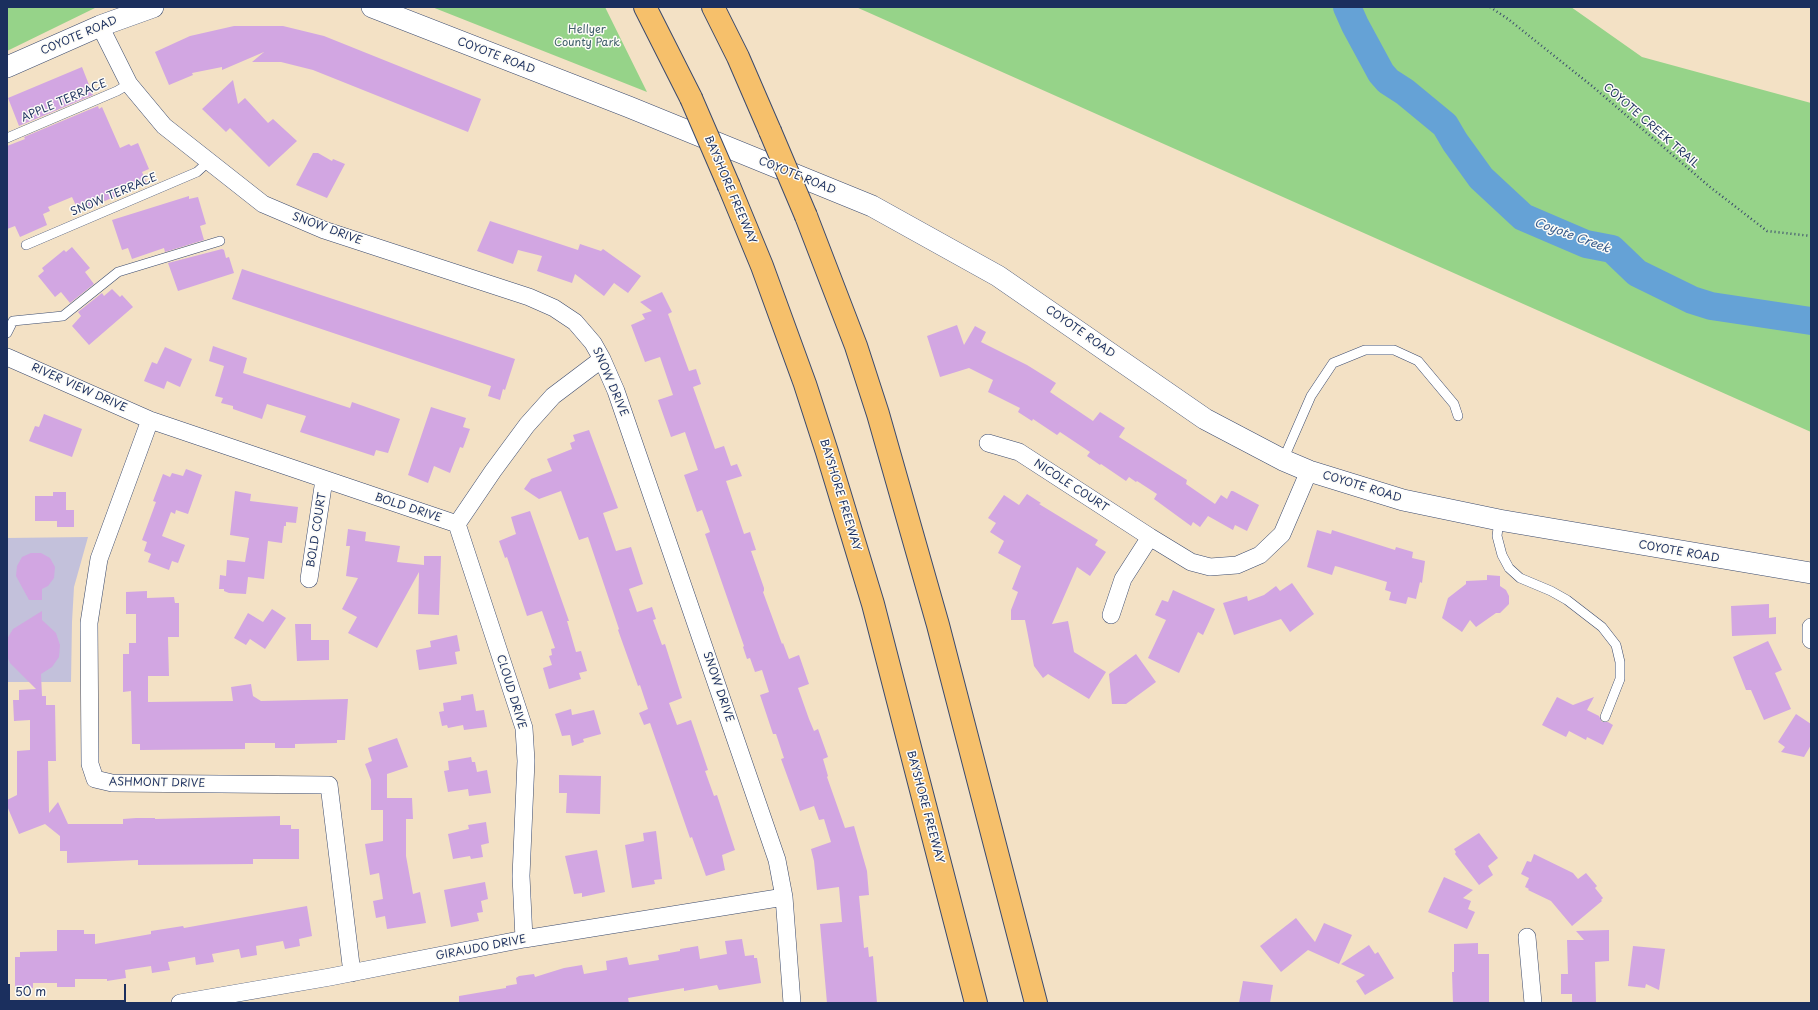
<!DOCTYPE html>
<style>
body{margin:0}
#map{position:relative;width:1818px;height:1010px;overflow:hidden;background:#f3e1c5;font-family:"Playpen Sans",sans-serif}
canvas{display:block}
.frame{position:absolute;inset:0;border:8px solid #1b2f5e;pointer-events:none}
.scale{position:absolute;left:8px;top:984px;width:118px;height:18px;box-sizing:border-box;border:2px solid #1b2f5e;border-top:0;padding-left:5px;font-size:12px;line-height:14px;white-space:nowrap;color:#1b2f5e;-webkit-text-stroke:3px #fdfcf7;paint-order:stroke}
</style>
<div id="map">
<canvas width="1818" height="1010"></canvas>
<div class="frame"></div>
<div class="scale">50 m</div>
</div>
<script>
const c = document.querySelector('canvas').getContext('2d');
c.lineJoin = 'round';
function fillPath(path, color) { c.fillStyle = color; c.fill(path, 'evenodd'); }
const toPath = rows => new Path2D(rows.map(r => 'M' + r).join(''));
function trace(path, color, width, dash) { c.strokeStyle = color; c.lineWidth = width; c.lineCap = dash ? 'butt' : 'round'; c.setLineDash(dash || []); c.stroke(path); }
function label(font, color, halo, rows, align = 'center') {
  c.font = font + ' "Playpen Sans",sans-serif'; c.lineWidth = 3; c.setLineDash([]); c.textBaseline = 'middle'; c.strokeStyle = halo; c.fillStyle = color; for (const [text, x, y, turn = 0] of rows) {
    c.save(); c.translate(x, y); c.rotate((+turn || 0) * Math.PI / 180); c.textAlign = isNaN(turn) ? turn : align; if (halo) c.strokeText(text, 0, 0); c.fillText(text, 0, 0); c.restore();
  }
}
fillPath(toPath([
 [88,537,74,587,72,622,71,682,7,682,7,538]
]), '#c3c1db');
fillPath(toPath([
 [7,7,97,7,7,51],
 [432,7,605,7,647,92],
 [856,7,1571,7,1642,57,1811,103,1811,432]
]), '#96d389');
trace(toPath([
 [1347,7,1355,25,1381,73,1388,81,1405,92,1445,125,1455,142,1481,178,1523,217,1586,244,1612,249,1637,273,1692,300,1711,306,1811,321]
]), '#65a2d6', 28);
fillPath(toPath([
 [234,26,283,26,324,36,481,99,468,132,313,70,281,62,252,62,264,52,222,70,222,67,192,73,193,75,169,85,155,52,190,36],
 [82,67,93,95,19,126,8,98],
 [233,80,238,104,245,98,268,123,273,119,297,141,269,167,230,128,226,132,202,109],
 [98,106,99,109,102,107,120,148,129,144,131,146,138,143,149,169,142,172,147,183,79,212,72,197,48,207,50,211,43,214,47,225,20,237,15,226,7,229,7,146,25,139,24,137],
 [313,153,318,153,332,161,333,159,345,164,327,198,296,185],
 [189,196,189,199,198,197,206,224,200,226,204,240,165,252,164,248,132,259,128,248,122,250,112,220],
 [490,221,578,250,580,244,601,251,603,249,641,276,628,293,614,283,604,296,575,274,572,283,537,271,542,256,518,250,513,264,477,251],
 [72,247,90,268,85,272,94,284,70,303,61,292,55,297,38,276,44,271,42,268,64,250,66,252],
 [222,249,224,250,226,258,229,257,234,273,178,291,168,263],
 [242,269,515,359,505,390,503,389,500,400,488,396,491,386,232,299],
 [112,289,120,297,122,295,133,307,89,345,72,326,81,316,78,312,102,293,104,296],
 [662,292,672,312,668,314,689,371,696,369,701,384,693,387,715,449,724,446,731,466,737,464,742,476,726,481,744,534,750,532,756,550,751,551,764,588,764,591,763,592,782,644,783,643,789,659,799,655,809,684,798,688,809,719,814,731,818,729,828,757,823,759,828,776,827,777,845,828,854,826,867,871,869,895,859,896,864,948,868,947,869,957,873,956,877,1003,827,1003,820,924,842,922,839,887,817,890,814,861,811,849,831,842,824,819,819,820,814,806,800,811,781,759,784,758,776,734,773,734,760,695,769,692,762,670,755,672,750,658,747,659,743,647,744,646,705,534,710,532,702,510,697,512,684,475,698,470,685,432,671,437,658,400,673,395,660,357,645,362,631,325,645,319,642,314,652,311,640,302],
 [957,325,964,345,975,326,986,332,981,342,1027,365,1056,383,1050,392,1093,421,1100,412,1125,428,1119,437,1187,480,1186,484,1215,504,1221,495,1227,499,1231,491,1233,491,1259,505,1247,531,1235,525,1233,530,1208,516,1200,527,1193,522,1191,526,1154,499,1157,494,1137,481,1136,482,1129,477,1126,481,1101,464,1100,465,1087,456,1090,452,1060,432,1057,435,1033,419,1032,421,1018,412,1020,408,988,392,993,380,969,368,940,377,927,336],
 [213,346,247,358,243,373,350,408,352,402,400,419,388,453,376,450,374,456,300,432,306,416,267,404,262,419,233,409,233,406,221,403,223,398,215,396,224,366,209,361],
 [165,347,192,359,180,387,167,381,164,389,144,381,152,362,157,364],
 [431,407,466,418,463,427,470,429,463,448,460,447,450,473,434,466,428,483,408,475],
 [44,414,82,429,72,457,29,441,35,426,39,427],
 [589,430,618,508,603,513,616,551,631,547,643,584,629,589,637,612,652,607,656,619,653,620,662,645,665,644,682,698,669,703,677,725,691,720,708,770,705,771,714,796,717,795,735,850,722,855,725,870,706,876,692,837,690,838,650,723,644,725,639,713,648,709,640,685,638,686,618,630,619,629,588,537,579,540,561,491,539,499,524,489,531,479,552,471,547,459,572,449,570,443,575,441,573,435],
 [186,469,202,475,188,514,176,510,175,514,171,512,162,536,185,545,178,563,172,561,169,570,148,562,151,554,144,551,147,542,142,540,156,502,153,501,163,474,170,477,172,473,183,476],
 [235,491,251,494,250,501,298,507,296,523,286,522,286,526,284,526,282,543,268,541,264,579,248,577,246,594,229,593,224,591,224,589,219,589,220,575,226,576,227,560,245,562,249,538,230,535],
 [53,492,66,492,66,510,74,510,74,527,57,527,57,521,35,521,35,496,53,496],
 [1027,494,1041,503,1039,504,1098,540,1095,545,1106,552,1090,576,1077,567,1052,624,1068,621,1074,652,1106,672,1089,699,1048,674,1043,678,1034,666,1025,620,1011,620,1011,610,1018,592,1012,589,1021,566,998,553,1004,541,990,532,996,523,988,518,1004,495,1019,505],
 [530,511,569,621,567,621,576,652,581,651,587,671,579,673,581,679,549,689,543,668,552,665,549,656,552,655,551,649,555,648,542,611,527,616,507,557,505,558,499,541,516,534,511,517],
 [348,529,366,532,365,541,400,546,397,562,424,565,424,556,441,556,439,615,418,614,419,572,377,648,348,633,357,617,342,609,358,578,346,576,350,546,346,546],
 [1317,530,1331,534,1332,530,1395,550,1396,547,1413,552,1412,558,1425,561,1422,583,1420,582,1416,599,1408,597,1406,604,1389,600,1391,592,1385,590,1387,582,1339,567,1335,566,1332,575,1307,567],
 [31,553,41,553,50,558,55,567,54,578,48,586,42,589,42,600,29,600,16,576,17,566,22,557],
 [1487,575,1500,576,1500,586,1506,590,1509,596,1509,604,1500,613,1496,613,1476,627,1470,620,1462,632,1442,618,1448,598,1466,584,1466,581,1487,580],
 [1292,583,1314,614,1290,632,1281,619,1234,635,1223,603,1247,596,1248,601,1264,595,1276,586,1280,591],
 [1173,590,1215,609,1203,635,1198,632,1179,673,1148,658,1166,620,1155,615,1162,600,1168,602],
 [147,591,147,598,174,597,175,603,179,603,179,637,168,637,169,676,148,676,148,702,233,701,231,687,251,684,253,696,261,701,348,699,345,740,337,740,337,743,295,744,295,748,275,748,275,743,245,743,245,749,140,750,140,744,132,744,131,691,123,692,123,654,129,654,129,643,136,643,136,614,126,614,126,592],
 [1769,604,1769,618,1776,617,1776,634,1732,636,1731,606],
 [272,609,286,618,265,649,250,639,246,645,234,638,248,613,263,622],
 [42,611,42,620,56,633,60,645,59,657,52,667,41,674,42,696,46,696,46,705,55,705,56,761,48,761,49,813,58,802,68,824,123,824,123,819,136,818,155,818,155,819,280,816,280,825,291,825,291,829,299,829,299,859,253,859,253,864,138,865,138,860,67,863,67,851,60,851,60,836,45,824,19,834,7,806,7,800,17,795,17,751,30,750,30,720,14,721,13,700,19,700,19,690,36,689,10,663,7,656,7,639,13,629],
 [295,624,311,624,311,640,329,640,329,660,297,661],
 [457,635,460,651,455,652,457,664,419,670,416,650,431,647,430,641],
 [1768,641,1782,670,1775,673,1791,709,1764,720,1751,690,1746,690,1733,657],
 [1136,654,1156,682,1126,704,1112,704,1109,674],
 [473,694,476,711,484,710,487,727,464,730,463,725,448,728,447,725,442,726,439,712,444,711,443,703,461,700,461,696],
 [1557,697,1573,705,1594,697,1587,710,1599,716,1602,722,1608,722,1613,725,1603,745,1587,737,1586,740,1569,731,1566,737,1542,725],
 [571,709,572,715,594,710,601,734,583,739,584,742,572,746,570,735,562,736,555,714],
 [1796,714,1811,724,1811,745,1804,757,1781,752,1785,747,1778,742],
 [397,738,408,767,387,774,387,798,412,798,413,819,406,819,406,856,413,894,420,892,426,923,387,929,385,916,376,918,373,901,383,899,379,873,370,875,365,844,383,841,383,810,371,810,371,780,365,764,372,761,368,748],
 [471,757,472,762,475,762,477,772,487,770,491,793,469,796,468,789,448,792,444,771,449,770,448,761],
 [559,775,601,776,600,814,566,813,567,793,559,793],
 [486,822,489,843,481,845,483,857,471,859,470,856,453,859,448,834,469,829,468,825],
 [656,831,662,879,654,880,655,884,632,888,625,845,644,841,643,833],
 [1479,833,1498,858,1488,866,1493,875,1479,885,1455,854,1456,852,1454,849],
 [597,850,605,892,582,897,582,893,574,894,565,856],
 [1534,854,1573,873,1578,879,1586,873,1597,886,1595,888,1603,898,1601,900,1602,901,1572,926,1551,901,1528,890,1529,889,1525,887,1529,878,1521,874,1527,861,1531,862],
 [1444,877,1473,890,1463,898,1471,901,1468,909,1475,912,1467,929,1428,912],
 [485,882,488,899,481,901,483,912,477,913,479,921,451,927,444,890],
 [307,906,312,936,299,939,300,946,285,949,283,941,256,946,257,955,241,958,239,949,212,954,214,962,196,965,195,957,168,962,170,970,152,973,151,966,125,970,126,978,107,981,107,979,75,979,75,987,57,987,57,983,33,983,33,988,15,989,15,957,20,957,20,952,57,951,57,930,84,930,84,934,95,934,95,944,151,934,151,931,183,926,184,928],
 [1296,918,1315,942,1324,923,1352,935,1339,964,1308,950,1281,972,1260,946],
 [1609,930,1609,961,1595,962,1596,1003,1572,1003,1572,994,1561,994,1561,974,1568,974,1567,940,1584,940,1576,931],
 [742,939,745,956,754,955,754,958,757,958,761,983,719,990,717,985,684,991,684,988,628,998,629,1003,459,1003,459,996,506,988,506,986,517,984,516,978,519,976,534,974,535,977,564,968,582,965,584,974,607,970,606,961,627,957,629,965,659,960,658,955,680,951,680,949,698,946,700,959,727,954,725,941],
 [1478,943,1478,954,1489,954,1489,1003,1453,1003,1452,972,1454,972,1454,944],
 [1369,945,1375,954,1378,952,1394,978,1365,995,1356,981,1365,975,1341,964],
 [1633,946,1665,949,1659,990,1646,984,1645,988,1628,986],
 [1243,981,1273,985,1270,1003,1239,1003]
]), '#d2a6e2');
const service = toPath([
 [7,138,117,91,129,84],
 [26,245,197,172,208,162],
 [7,333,13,321,63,316,118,272,220,241],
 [1283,460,1311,396,1333,363,1365,350,1394,350,1418,361,1454,404,1458,416],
 [1499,520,1497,536,1502,555,1509,568,1520,578,1551,591,1567,600,1602,627,1616,645,1620,662,1620,679,1605,717]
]);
const minor = toPath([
 [100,26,129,84,164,126,263,204,324,230,529,297,554,308,575,322,593,343,602,359,616,391,777,860,784,897,792,1003],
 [7,357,150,420,457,524,493,471,527,425,553,396,602,359],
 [150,420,99,559,89,623,90,764,95,779,112,783,329,785,352,973],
 [988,443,1019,452,1150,537,1191,562,1210,567,1237,565,1260,555,1282,534,1309,471],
 [457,524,524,728,526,761,521,876,524,939],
 [309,579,324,480],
 [1111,615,1123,579,1150,537],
 [1811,627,1811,640],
 [1527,937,1533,1003],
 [180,1003,330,977,524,939,784,897]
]);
const tertiary = toPath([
 [372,7,629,107,872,206,998,276,1205,419,1283,460,1309,471,1403,500,1499,520,1811,573],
 [7,67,100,26,153,7]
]);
const motorway = toPath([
 [645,7,691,98],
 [713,7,738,57,770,131],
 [729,186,762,266,805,384,827,452,873,604,976,1003],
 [806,216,856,346,878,414,938,625,1036,1003]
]);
trace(service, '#3b4a6d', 10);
trace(minor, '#3b4a6d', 18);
trace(tertiary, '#3b4a6d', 22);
trace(motorway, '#3b4a6d', 24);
trace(toPath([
 [1490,7,1508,19,1592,86,1710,187,1767,231,1811,236]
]), '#3b4a6d', 2.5, [1, 3]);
trace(service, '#fff', 9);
trace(minor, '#fff', 17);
trace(tertiary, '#fff', 21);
trace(motorway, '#f6c06b', 22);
const motorwayBridge = toPath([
 [691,98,729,186],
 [770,131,806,216]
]);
trace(motorwayBridge, '#3b4a6d', 24, []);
trace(motorwayBridge, '#f6c06b', 22);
label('11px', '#40606b', '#fdfcf7', [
 ["Hellyer",587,30],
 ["County Park",587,43]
]);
label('11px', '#1b2f5e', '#fdfcf7', [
 ["COYOTE ROAD",79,36,-23],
 ["COYOTE ROAD",496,56,21],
 ["APPLE TERRACE",64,101,-23],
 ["COYOTE CREEK TRAIL",1651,126,41],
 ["COYOTE ROAD",797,176,22],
 ["BAYSHORE FREEWAY",730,190,67],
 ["SNOW TERRACE",114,195,-23],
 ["SNOW DRIVE",327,229,20],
 ["COYOTE ROAD",1080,332,35],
 ["SNOW DRIVE",610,382,67],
 ["RIVER VIEW DRIVE",79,388,24],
 ["NICOLE COURT",1071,486,33],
 ["COYOTE ROAD",1362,487,17],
 ["BAYSHORE FREEWAY",840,495,73],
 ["BOLD DRIVE",408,508,18],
 ["BOLD COURT",317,530,-81],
 ["COYOTE ROAD",1679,552,10],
 ["SNOW DRIVE",718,687,71],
 ["CLOUD DRIVE",511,692,73],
 ["ASHMONT DRIVE",157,783,1],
 ["BAYSHORE FREEWAY",925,807,75],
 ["GIRAUDO DRIVE",481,948,-11]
]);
label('italic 12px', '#395d8e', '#fdfcf7', [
 ["Coyote Creek",1572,236,20]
]);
</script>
